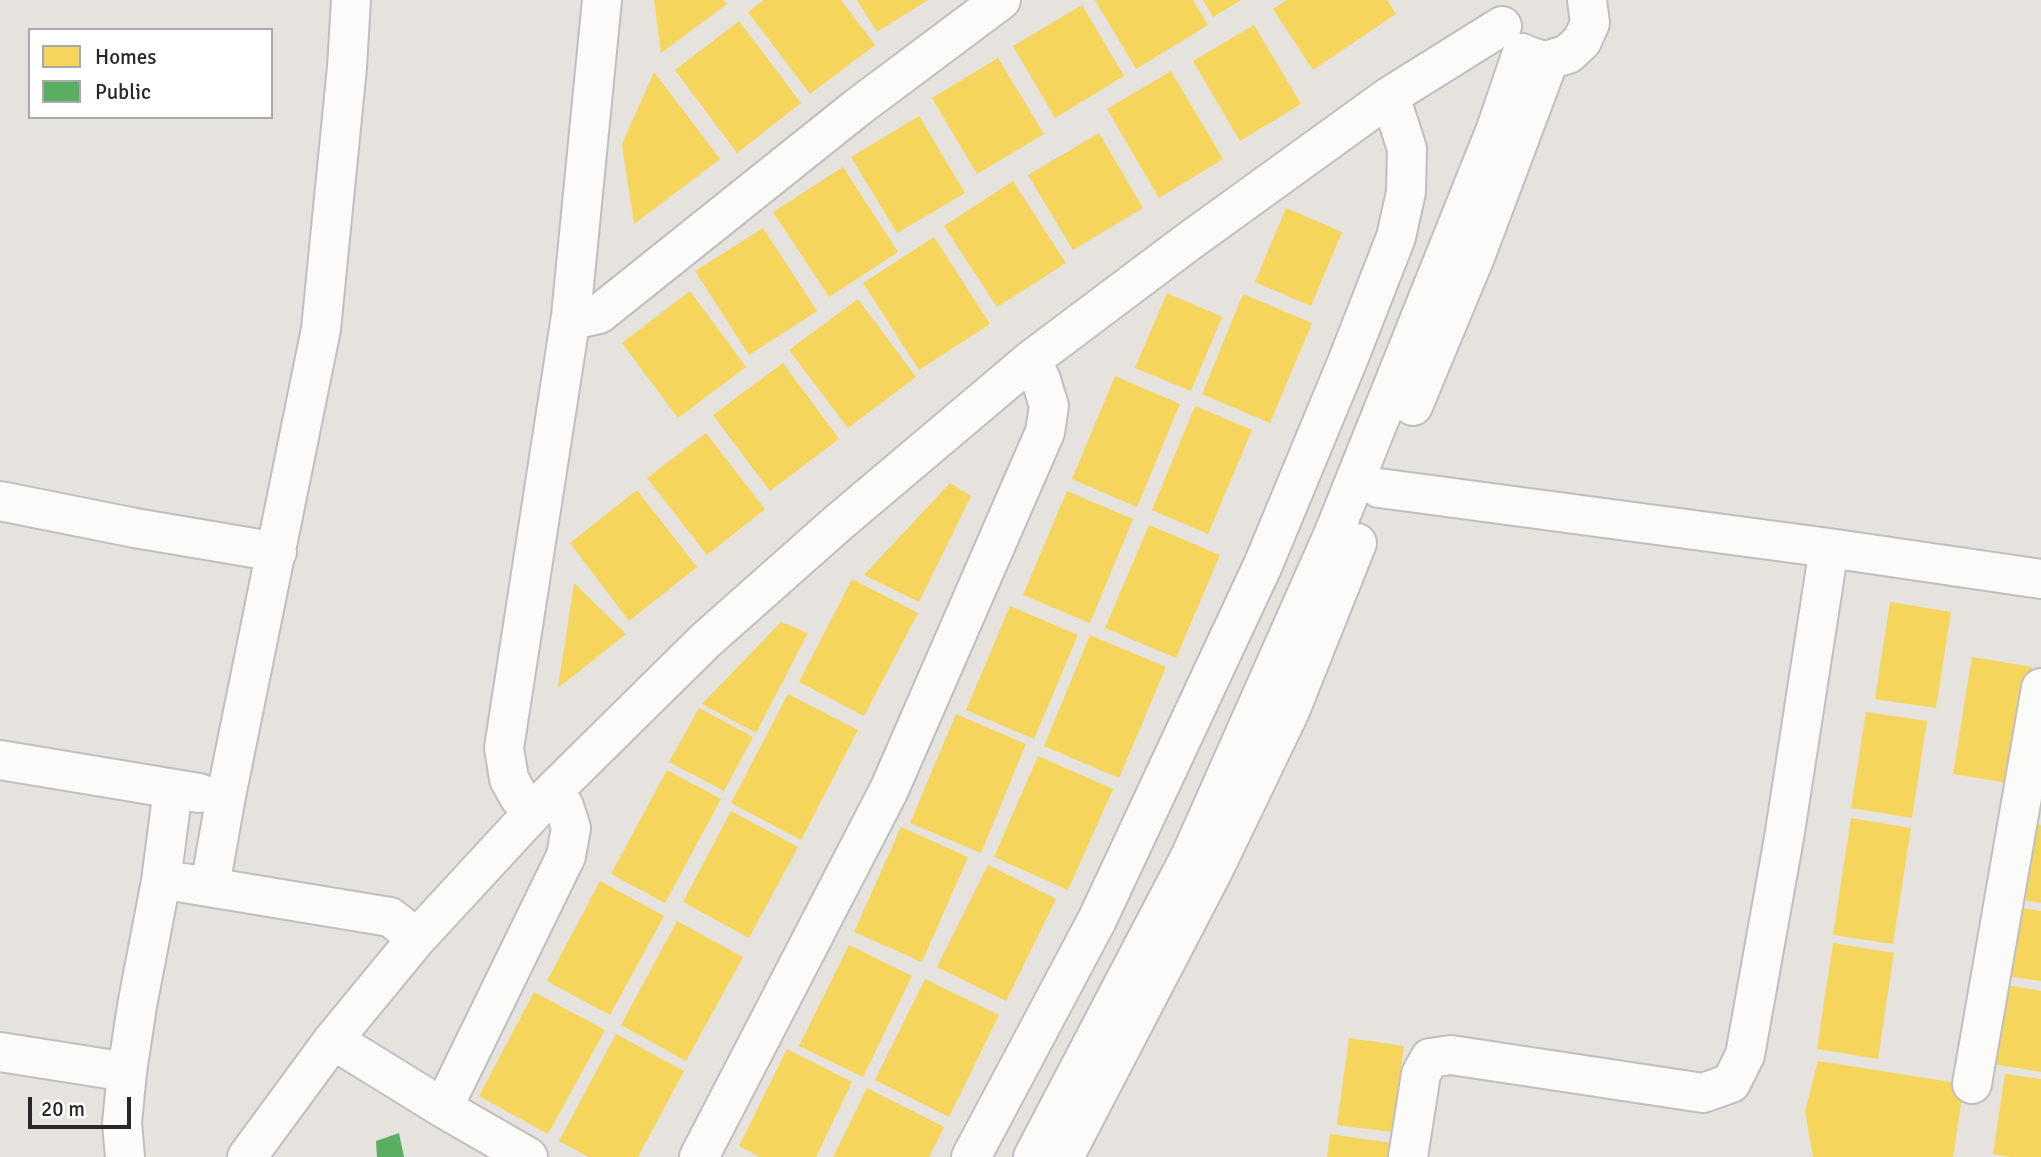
<!DOCTYPE html>
<style>
body{margin:0}
#map{position:relative;width:2041px;height:1157px;overflow:hidden;background:#e6e2dd;font-family:Signika,sans-serif}
canvas{display:block}
.legend{position:absolute;left:28px;top:28px;width:245px;height:91px;box-sizing:border-box;background:#fff;border:2px solid #a9a9a9;margin:0;padding:9px 12px;list-style:none;font-size:21px;color:#282828}
.legend li{display:flex;align-items:center;gap:14px;height:35px}
.legend b{width:35px;border:2px solid #a9a9a9}
.scale{position:absolute;left:28px;top:1097px;width:103px;height:32px;box-sizing:border-box;border:4px solid #282828;border-top:0;padding-left:9px;font-size:21px;line-height:24px;white-space:nowrap;color:#282828;-webkit-text-stroke:5px #fff;paint-order:stroke}
</style>
<div id="map">
<canvas width="2041" height="1157"></canvas>
<ul class="legend">
<li><b style="height:19px;background:#f6d55c"></b>Homes</li>
<li><b style="height:19px;background:#5aae61"></b>Public</li>
</ul>
<div class="scale">20 m</div>
</div>
<script>
const c = document.querySelector('canvas').getContext('2d');
c.lineJoin = 'round';
function fillPath(path, color) { c.fillStyle = color; c.fill(path, 'evenodd'); }
const toPath = rows => new Path2D(rows.map(r => 'M' + r).join(''));
function trace(path, color, width, dash) { c.strokeStyle = color; c.lineWidth = width; c.lineCap = dash ? 'butt' : 'round'; c.setLineDash(dash || []); c.stroke(path); }
fillPath(toPath([
 [654,0,724,0,727,4,661,53],
 [764,0,841,0,875,45,810,94,748,12],
 [857,0,928,0,877,32],
 [1095,0,1193,0,1208,25,1136,69],
 [1203,0,1241,0,1213,17],
 [1287,0,1387,0,1396,14,1313,70,1273,9],
 [1082,5,1124,76,1055,118,1013,46],
 [739,21,801,103,737,153,675,70],
 [1254,25,1301,104,1240,141,1193,61],
 [998,58,1044,134,977,174,932,98],
 [1171,71,1223,159,1159,198,1107,109],
 [654,72,720,159,634,224,622,144],
 [919,116,965,193,897,233,851,157],
 [1099,133,1143,208,1073,250,1028,175],
 [843,167,898,252,829,297,773,212],
 [1013,181,1066,263,997,307,944,226],
 [1286,208,1342,232,1311,306,1255,282],
 [763,228,817,311,749,355,695,271],
 [934,237,990,324,919,370,863,283],
 [690,291,746,367,678,418,622,343],
 [1167,293,1222,317,1191,391,1135,368],
 [1243,294,1312,323,1270,423,1202,394],
 [858,299,916,377,848,428,789,350],
 [783,363,839,439,770,491,713,415],
 [1115,376,1180,404,1137,507,1072,479],
 [1195,406,1252,430,1208,534,1152,510],
 [706,433,765,509,707,555,647,478],
 [950,483,971,496,919,602,864,575],
 [637,490,697,567,629,621,570,543],
 [1067,491,1133,519,1090,623,1023,595],
 [1149,525,1220,555,1176,658,1105,628],
 [852,579,918,613,864,716,799,682],
 [574,583,626,634,558,688],
 [1890,602,1951,612,1936,708,1875,699],
 [1010,606,1078,635,1034,739,966,710],
 [781,622,808,633,756,733,702,704],
 [1090,635,1166,667,1119,778,1044,746],
 [1972,657,2032,667,2014,784,1953,774],
 [788,694,858,730,801,840,731,803],
 [699,708,753,737,724,791,669,762],
 [1866,712,1927,721,1912,818,1851,808],
 [956,714,1026,744,981,853,910,823],
 [1038,756,1113,789,1068,890,994,857],
 [667,770,721,799,665,903,611,874],
 [731,811,798,847,749,938,683,902],
 [1851,818,1911,828,1893,944,1833,935],
 [2029,823,2041,825,2041,903,2017,899],
 [901,827,968,857,922,962,854,932],
 [988,865,1056,899,1006,1001,937,967],
 [600,881,664,916,610,1015,547,981],
 [2012,907,2041,911,2041,981,2000,975],
 [677,921,743,957,686,1061,621,1025],
 [1833,943,1894,953,1878,1059,1817,1049],
 [849,945,912,976,863,1077,799,1046],
 [925,979,999,1015,949,1117,875,1080],
 [1995,983,2041,991,2041,1072,1982,1062],
 [534,992,605,1030,548,1134,479,1096],
 [616,1034,684,1071,638,1157,589,1157,559,1141],
 [1349,1038,1404,1046,1392,1132,1337,1125],
 [787,1049,852,1082,816,1157,760,1157,739,1146],
 [1818,1061,1964,1084,1953,1157,1813,1157,1805,1111],
 [2005,1074,2041,1079,2041,1157,2010,1157,1993,1154],
 [867,1088,944,1127,929,1157,833,1157],
 [1330,1134,1391,1143,1389,1157,1327,1157]
]), '#f6d55c');
fillPath(toPath([
 [399,1133,404,1157,377,1157,376,1141]
]), '#5aae61');
const minor = toPath([
 [1526,55,1540,60,1549,60,1568,54,1582,41,1590,23,1587,0],
 [571,316,586,317,599,314,858,107,1001,0],
 [1413,406,1475,257,1549,60],
 [1379,488,1829,548,2041,579],
 [0,501,135,528,277,552],
 [0,760,199,793],
 [534,811,519,797,509,779,504,748,571,316,602,0],
 [184,883,390,917,417,938],
 [210,886,226,796,321,329,347,67,351,0],
 [333,1040,443,1108,528,1157],
 [0,1052,127,1072],
 [1972,1084,2041,688],
 [443,1108,566,856,571,828,564,806,551,793],
 [125,1157,122,1123,127,1072,137,1006,161,881,173,789],
 [247,1157,333,1040,417,938,551,793,706,640,838,523,1031,360,1188,242,1390,96,1502,26],
 [699,1157,889,790,1045,432,1049,406,1041,380,1031,360],
 [971,1157,1097,920,1263,565,1348,360,1396,237,1406,192,1407,149,1390,96],
 [1033,1157,1191,855,1333,535,1496,129,1522,53],
 [1064,1157,1214,869,1290,711,1357,543],
 [1408,1157,1421,1074,1430,1058,1451,1055,1703,1093,1731,1083,1745,1055,1784,838,1829,548]
]);
trace(minor, '#c0bebf', 42);
trace(minor, '#fbfbfa', 38);
</script>
